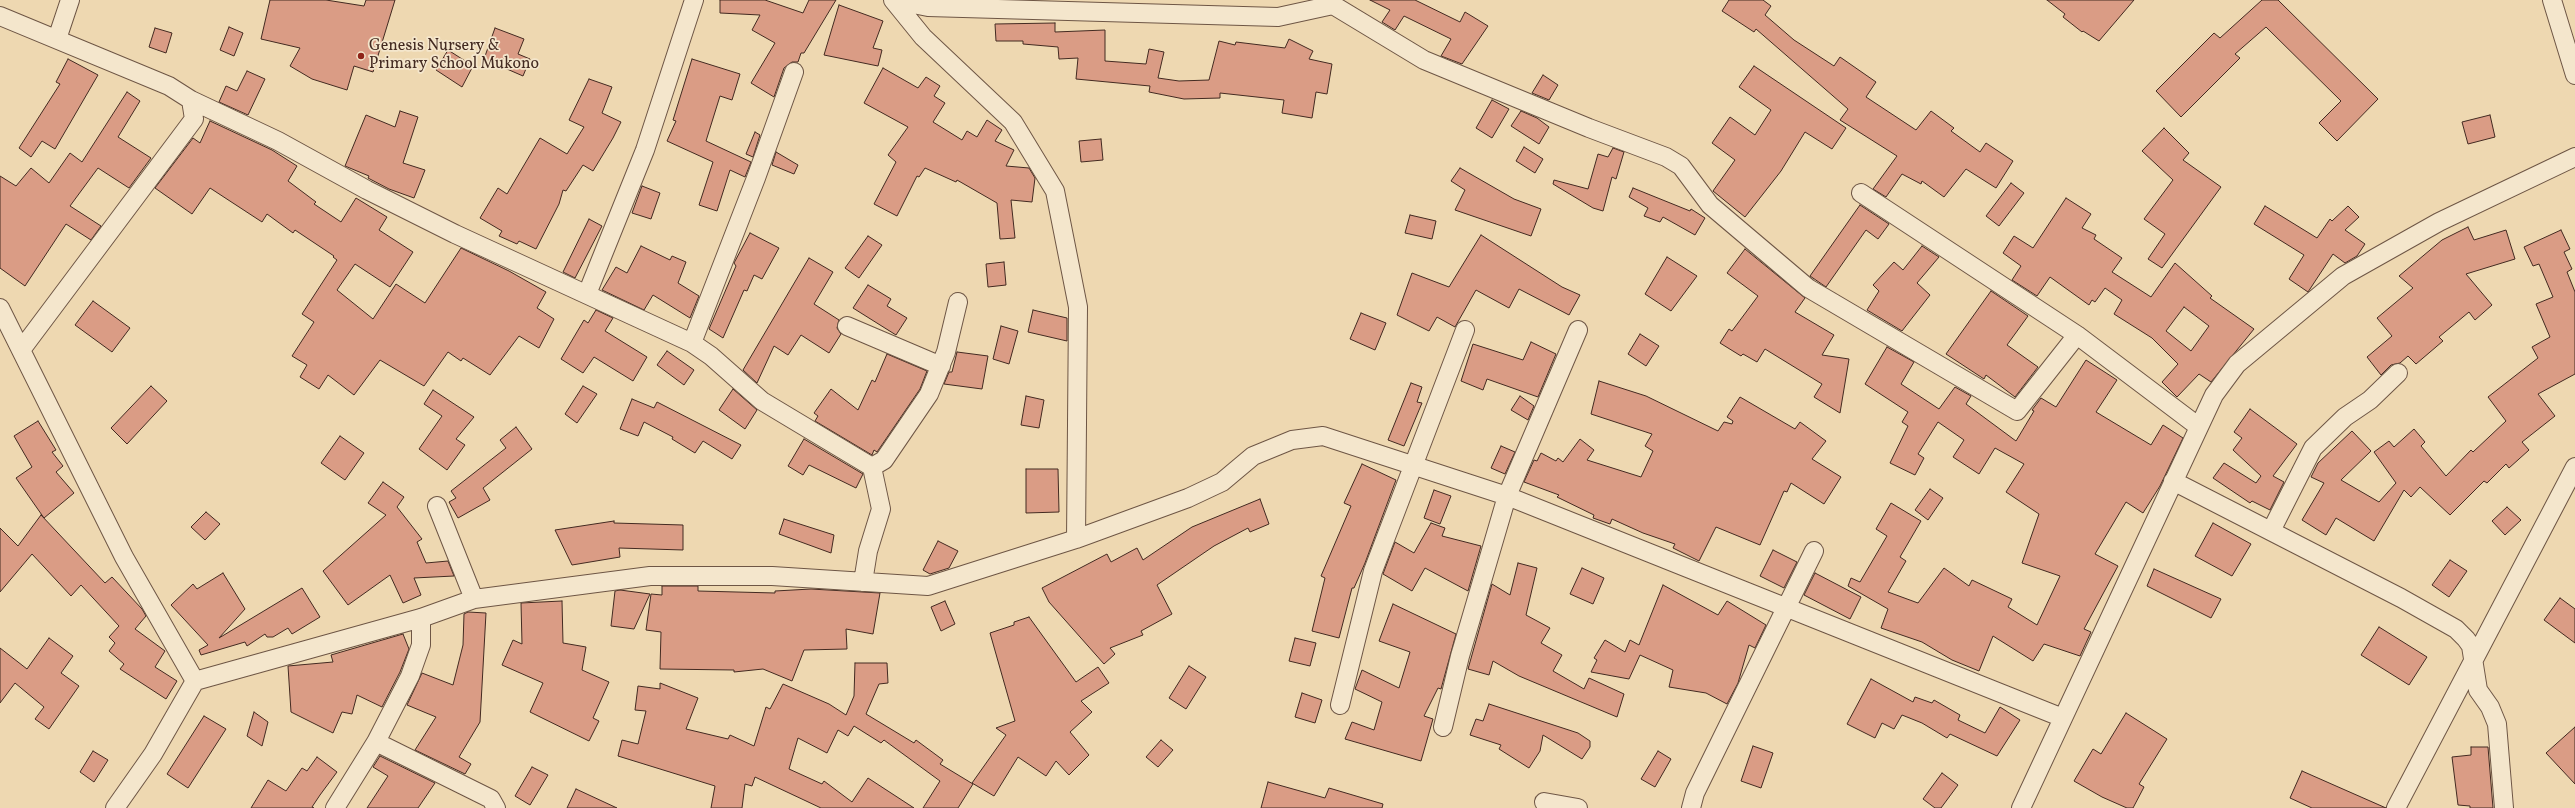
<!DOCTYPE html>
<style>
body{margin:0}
canvas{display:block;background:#eed8b1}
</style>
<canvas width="2575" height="808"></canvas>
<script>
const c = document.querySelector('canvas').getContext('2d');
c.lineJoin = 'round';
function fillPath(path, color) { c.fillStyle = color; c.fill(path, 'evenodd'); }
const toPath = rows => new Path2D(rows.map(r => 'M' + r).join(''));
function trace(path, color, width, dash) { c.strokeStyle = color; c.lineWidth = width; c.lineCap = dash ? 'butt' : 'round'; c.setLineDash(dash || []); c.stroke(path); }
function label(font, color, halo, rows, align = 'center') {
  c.font = font + ' Vollkorn,serif'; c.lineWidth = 3.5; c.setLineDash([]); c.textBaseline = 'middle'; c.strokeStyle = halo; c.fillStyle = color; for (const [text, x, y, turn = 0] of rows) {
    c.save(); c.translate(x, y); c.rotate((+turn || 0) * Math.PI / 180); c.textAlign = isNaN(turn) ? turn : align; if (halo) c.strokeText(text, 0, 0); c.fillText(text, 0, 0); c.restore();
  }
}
const building = toPath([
 [270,0,326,0,364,6,366,0,395,0,373,72,354,66,347,90,312,79,290,66,300,48,261,39,270,0],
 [720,0,765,0,803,13,809,0,836,0,804,53,801,53,798,62,792,62,784,68,774,97,751,83,775,43,752,30,760,15,720,13,720,0],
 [1370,0,1415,0,1460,22,1465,12,1488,26,1462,64,1441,56,1451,39,1404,16,1395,30,1382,22,1390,10,1370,0],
 [1729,0,1763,0,1771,6,1765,15,1794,40,1834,66,1840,57,1876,82,1866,97,1916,130,1931,111,1954,128,1951,131,1980,152,1986,143,2013,161,1996,188,1966,169,1944,197,1922,181,1921,184,1902,174,1886,197,1873,189,1897,156,1840,120,1848,109,1756,29,1754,32,1722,11,1729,0],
 [2047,0,2134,0,2099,41,2083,31,2082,32,2063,17,2065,14,2047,0],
 [2262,0,2278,0,2378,99,2337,141,2319,123,2341,101,2266,27,2235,54,2240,58,2181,117,2156,91,2214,33,2220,38,2262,0],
 [839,5,883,21,873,48,882,50,878,66,824,55,839,5],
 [1055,23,1055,32,1105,30,1105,61,1146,64,1149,49,1164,52,1158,78,1179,81,1209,80,1219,41,1235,45,1236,42,1285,48,1289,39,1313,51,1309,59,1332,64,1327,94,1316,92,1312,118,1282,113,1284,100,1220,93,1220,98,1184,99,1149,92,1150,86,1076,79,1078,58,1059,59,1058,47,1023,44,1023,41,996,41,995,24,1055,23],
 [229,27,243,33,234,56,220,50,229,27],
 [155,28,172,33,166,53,149,47,155,28],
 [495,28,524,39,518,54,530,59,523,76,484,59,495,28],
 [448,50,473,66,462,87,436,70,448,50],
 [68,59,98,75,55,149,42,141,31,157,19,148,60,84,56,82,68,59],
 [692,59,740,74,732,100,720,96,706,141,751,162,745,177,730,170,717,211,699,205,713,162,667,141,676,121,673,120,692,59],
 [1754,66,1846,128,1832,149,1805,132,1781,171,1745,217,1713,191,1735,160,1712,143,1730,117,1755,135,1771,110,1739,87,1754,66],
 [883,68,918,88,926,77,940,86,934,96,945,103,933,122,962,140,967,131,977,137,987,120,1002,130,995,141,1014,150,1006,166,1029,168,1035,178,1032,202,1011,200,1015,238,1000,239,997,203,957,180,956,182,925,168,919,177,917,176,897,216,874,204,896,162,888,155,908,127,864,103,883,68],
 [247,71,265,79,248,115,219,102,226,86,237,91,247,71],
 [1543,75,1558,85,1549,100,1532,93,1543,75],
 [589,79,612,87,602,113,621,122,613,138,593,171,583,165,566,191,563,190,559,204,536,249,519,241,517,244,499,236,502,231,480,218,498,188,507,194,540,138,567,154,584,127,569,120,589,79],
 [127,92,140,101,118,137,151,158,129,188,98,168,70,206,101,226,91,240,66,224,25,286,0,268,0,176,16,186,31,168,49,183,70,153,82,162,127,92],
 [1492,100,1509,109,1492,138,1476,128,1492,100],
 [400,111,418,117,403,163,425,170,414,198,389,189,368,178,369,176,345,166,366,115,395,127,400,111],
 [1521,111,1537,118,1549,127,1539,144,1511,126,1521,111],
 [2490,115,2495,137,2468,144,2462,122,2490,115],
 [210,121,272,150,297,166,288,181,316,202,314,204,341,222,356,198,387,217,379,230,413,252,390,287,355,264,337,290,373,319,396,284,425,303,461,248,509,271,546,292,537,308,554,319,539,348,519,336,490,375,463,358,461,361,448,352,424,386,380,360,354,395,328,375,319,389,300,377,307,365,292,356,314,322,302,314,337,260,333,257,334,256,295,230,293,233,267,214,262,222,210,188,192,214,155,188,193,138,200,143,210,121],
 [2164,128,2189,153,2183,160,2221,187,2162,268,2148,259,2165,234,2144,219,2173,180,2142,151,2164,128],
 [755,132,760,135,753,157,746,154,755,132],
 [1101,139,1103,160,1081,162,1079,141,1101,139],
 [1524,147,1543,159,1535,173,1516,161,1524,147],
 [1613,148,1624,152,1616,179,1612,177,1603,211,1593,208,1553,184,1554,180,1588,189,1598,154,1608,157,1613,148],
 [776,152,798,165,794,174,772,165,776,152],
 [1460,168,1514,199,1541,209,1531,236,1455,210,1465,190,1451,181,1460,168],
 [2011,183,2024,193,1999,226,1986,216,2011,183],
 [642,186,660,193,651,219,632,213,642,186],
 [1633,188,1690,211,1691,209,1705,218,1695,235,1663,217,1660,222,1644,216,1648,208,1629,197,1633,188],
 [2066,198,2091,214,2082,228,2096,235,2094,239,2122,258,2112,272,2151,297,2175,263,2212,296,2210,298,2254,329,2211,382,2199,374,2177,397,2162,382,2178,364,2152,338,2114,314,2122,300,2105,288,2095,302,2092,300,2089,305,2050,277,2037,296,2012,280,2021,266,2003,253,2014,236,2033,248,2066,198],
 [2184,307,2209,326,2191,351,2166,331,2184,307],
 [1860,205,1889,224,1878,239,1866,230,1826,287,1810,276,1860,205],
 [2265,206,2317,238,2330,219,2332,221,2348,206,2359,217,2345,230,2365,244,2357,256,2345,263,2333,254,2308,292,2289,279,2304,255,2254,224,2265,206],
 [1410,215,1436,221,1432,239,1405,233,1410,215],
 [589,219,602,226,575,278,563,272,589,219],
 [2468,227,2474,240,2506,230,2515,259,2466,274,2492,305,2475,320,2469,312,2439,337,2443,341,2416,364,2408,356,2400,363,2391,365,2381,375,2367,357,2392,336,2377,318,2413,288,2399,276,2442,240,2468,227],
 [2561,230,2570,249,2564,252,2572,269,2567,272,2575,292,2575,374,2538,394,2555,416,2522,442,2529,450,2509,468,2506,464,2487,483,2484,481,2450,515,2420,487,2411,497,2404,490,2374,541,2336,518,2326,535,2302,520,2324,483,2311,477,2318,463,2352,431,2371,451,2341,480,2379,502,2396,483,2374,452,2389,441,2394,447,2414,429,2425,442,2421,446,2446,476,2471,450,2473,452,2506,421,2488,397,2538,358,2532,347,2550,337,2536,304,2553,297,2539,264,2533,266,2524,247,2561,230],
 [750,233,779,248,762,279,754,275,747,291,744,290,723,338,709,329,736,266,734,263,750,233],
 [1481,235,1562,287,1580,295,1569,315,1519,289,1509,308,1476,290,1455,327,1437,317,1429,331,1397,315,1412,273,1449,287,1481,235],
 [868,236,882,245,859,278,845,268,868,236],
 [641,246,670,260,672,256,686,262,678,283,699,296,690,318,653,295,644,310,602,290,616,267,627,273,641,246],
 [1922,246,1939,257,1917,283,1930,295,1902,331,1867,310,1879,291,1873,285,1894,262,1903,270,1922,246],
 [1745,249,1805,298,1795,312,1834,335,1822,355,1849,359,1840,413,1814,397,1822,384,1765,349,1757,362,1743,354,1741,356,1720,343,1729,329,1732,331,1758,296,1727,273,1745,249],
 [1667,257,1697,276,1671,311,1645,294,1667,257],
 [809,258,833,272,814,304,839,320,837,328,841,334,829,353,801,335,788,355,774,346,757,383,743,370,809,258],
 [1004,262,1006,285,988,287,986,264,1004,262],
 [868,285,891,299,887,306,907,318,896,335,853,308,868,285],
 [1991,291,2028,316,2007,345,2038,367,2015,397,1986,375,1984,379,1946,354,1991,291],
 [93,301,130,328,112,352,75,325,93,301],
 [596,310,613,318,605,331,647,357,633,381,594,357,583,373,561,359,584,320,588,323,596,310],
 [1033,310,1067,318,1067,341,1028,332,1033,310],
 [1361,313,1386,323,1375,350,1350,339,1361,313],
 [1001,326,1018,331,1009,364,993,359,1001,326],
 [1640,334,1659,346,1646,366,1628,354,1640,334],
 [1531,342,1556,354,1538,397,1487,379,1483,390,1461,381,1473,344,1523,360,1531,342],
 [1887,347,1914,362,1901,384,1939,409,1955,387,1971,396,1966,404,2016,441,2034,411,2032,410,2041,398,2056,407,2086,360,2117,380,2096,412,2151,445,2163,425,2183,438,2160,486,2143,513,2126,502,2095,554,2118,566,2084,629,2091,632,2080,656,2044,644,2033,661,1993,636,1979,671,1952,660,1922,642,1881,628,1888,609,1848,586,1851,578,1860,582,1887,536,1876,529,1891,503,1921,521,1900,557,1906,561,1888,592,1918,603,1944,568,1969,586,1972,580,2012,599,2008,607,2037,625,2060,576,2022,563,2039,514,2006,492,2024,464,1995,448,1979,474,1953,457,1964,440,1938,422,1918,454,1924,458,1915,475,1890,463,1908,426,1902,422,1908,412,1865,384,1887,347],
 [667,351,694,370,684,385,657,365,667,351],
 [957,352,988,356,982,389,944,384,949,372,952,372,957,352],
 [887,354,927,371,920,389,877,452,874,450,872,455,815,421,818,416,814,413,831,389,858,410,872,380,875,382,887,354],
 [1599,381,1646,396,1718,431,1724,422,1732,424,1733,421,1727,417,1740,397,1795,429,1800,422,1826,441,1812,459,1841,477,1824,504,1791,483,1787,492,1784,491,1760,545,1716,527,1699,561,1673,548,1675,544,1643,533,1612,519,1610,524,1593,518,1594,515,1557,497,1559,495,1524,482,1534,460,1537,461,1541,453,1556,461,1558,458,1563,462,1580,439,1594,450,1587,460,1641,477,1653,451,1645,446,1652,434,1591,414,1599,381],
 [1411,383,1422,387,1417,402,1422,403,1404,446,1388,440,1411,383],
 [151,386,167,401,127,444,111,428,151,386],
 [583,386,597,394,577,423,565,414,583,386],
 [733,389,757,410,745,429,719,410,733,389],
 [433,390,474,417,456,439,465,445,447,470,419,449,442,416,424,404,433,390],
 [1026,396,1044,400,1039,428,1021,425,1026,396],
 [1520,396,1534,406,1528,420,1511,410,1520,396],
 [632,399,654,408,657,402,741,445,732,459,703,441,695,453,672,439,673,437,644,422,638,436,620,429,632,399],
 [2250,409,2297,444,2273,476,2284,482,2270,510,2252,501,2250,503,2213,478,2224,463,2256,483,2261,476,2233,450,2242,438,2234,432,2250,409],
 [38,421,56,450,52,452,63,466,56,472,74,493,44,518,16,478,32,467,14,436,38,421],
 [516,427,532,449,483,488,490,500,458,518,449,502,456,498,451,491,506,448,500,440,516,427],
 [340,436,364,453,345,480,321,463,340,436],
 [804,439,863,474,856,488,809,465,803,475,788,466,804,439],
 [1501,446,1515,452,1505,474,1491,468,1501,446],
 [1362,464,1396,480,1365,563,1354,588,1352,588,1339,638,1312,631,1325,578,1321,576,1351,506,1344,503,1362,464],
 [1026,469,1058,469,1059,512,1026,513,1026,469],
 [383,482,404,497,397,507,422,539,417,542,426,563,448,561,454,576,414,578,421,595,403,603,390,575,348,605,323,571,386,515,368,503,383,482],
 [1930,489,1943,498,1928,520,1915,510,1930,489],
 [1434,490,1451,496,1440,524,1424,518,1434,490],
 [1260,499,1269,524,1250,532,1248,528,1214,546,1157,585,1172,614,1141,631,1143,635,1110,648,1115,654,1104,664,1049,602,1042,588,1107,554,1111,562,1137,548,1143,560,1192,527,1260,499],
 [2507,507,2521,520,2505,535,2492,521,2507,507],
 [206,512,220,524,205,540,191,527,206,512],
 [41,515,105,583,112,577,142,609,146,616,135,629,165,651,155,667,177,681,166,699,120,669,124,664,109,651,115,643,109,637,119,626,81,585,71,596,32,554,0,592,0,528,18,546,41,515],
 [784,519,834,535,831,553,779,534,784,519],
 [614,521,614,523,683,525,683,550,619,548,620,557,572,565,555,530,614,521],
 [1431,523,1445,528,1442,536,1481,546,1468,591,1425,568,1412,591,1383,574,1395,542,1414,553,1431,523],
 [2213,523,2251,544,2232,576,2195,556,2213,523],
 [938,541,958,551,949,568,930,574,923,570,938,541],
 [1773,550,1797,562,1784,588,1760,576,1773,550],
 [2450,560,2467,571,2449,597,2432,585,2450,560],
 [1518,563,1537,568,1526,615,1550,628,1541,643,1562,655,1553,671,1584,689,1589,678,1624,694,1617,717,1519,676,1493,661,1489,675,1468,669,1492,584,1510,595,1518,563],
 [1582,568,1604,578,1593,604,1570,594,1582,568],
 [2154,569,2221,599,2211,618,2147,586,2154,569],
 [223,573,245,609,219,638,302,588,320,617,292,634,288,628,273,637,267,637,265,634,247,646,245,642,201,655,199,650,208,645,171,605,193,584,197,589,223,573],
 [1815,573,1861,597,1850,619,1804,595,1815,573],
 [1663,585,1718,615,1727,601,1766,625,1755,648,1749,645,1738,683,1727,704,1706,693,1669,687,1673,670,1640,655,1629,679,1591,672,1597,660,1594,658,1605,640,1625,652,1630,640,1639,645,1663,585],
 [662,586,698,586,698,591,775,593,775,591,811,589,880,593,873,634,846,629,847,649,804,650,792,681,763,669,734,672,734,670,660,669,661,632,646,630,651,594,662,595,662,586],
 [620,590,650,594,634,629,611,626,615,591,620,590],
 [2560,598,2575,609,2575,643,2544,620,2560,598],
 [562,601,563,643,586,647,582,670,609,682,593,718,599,721,589,741,530,712,543,683,502,665,513,640,522,644,521,603,562,601],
 [945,601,955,624,941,631,931,607,945,601],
 [1393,604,1456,634,1441,689,1438,688,1424,716,1433,719,1421,761,1345,739,1352,722,1374,730,1382,702,1355,689,1362,670,1399,688,1410,652,1379,641,1393,604],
 [468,612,486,613,480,722,459,757,471,764,465,774,415,750,436,717,407,705,422,673,453,685,463,645,464,614,468,612],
 [1029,617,1076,682,1098,667,1109,683,1081,701,1092,712,1070,732,1089,755,1069,775,1056,761,1046,776,1018,757,994,796,972,783,1006,735,996,728,1015,721,990,633,1014,625,1014,622,1029,617],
 [2379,627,2427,657,2409,685,2361,655,2379,627],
 [403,634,409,649,400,672,382,707,357,695,352,714,342,712,333,733,291,712,288,666,333,662,331,655,403,634],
 [49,638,73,656,61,673,79,686,49,729,35,719,44,707,15,683,0,703,0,648,27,669,49,638],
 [1295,638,1316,643,1310,666,1289,661,1295,638],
 [855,663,887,663,888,683,879,684,866,714,914,743,916,740,943,760,940,764,973,784,958,808,923,808,940,781,884,740,881,743,854,726,848,736,838,730,827,753,798,738,789,769,822,784,824,781,852,802,868,778,914,808,821,808,755,777,752,786,745,784,742,808,711,808,715,786,618,756,622,740,638,744,646,711,635,710,638,686,660,689,660,683,698,698,686,729,728,739,730,735,754,746,766,707,770,709,783,684,829,704,846,715,854,696,855,663],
 [1189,666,1206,677,1186,709,1169,698,1189,666],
 [1871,679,1913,702,1915,697,1932,703,1934,700,1960,715,1958,720,1985,733,2000,707,2020,720,1997,756,1950,734,1947,738,1922,723,1902,715,1894,729,1882,723,1875,738,1847,724,1871,679],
 [1302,693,1322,700,1315,723,1295,717,1302,693],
 [1489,704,1578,733,1590,741,1590,747,1582,759,1543,735,1540,751,1529,768,1499,749,1501,745,1470,735,1476,719,1483,721,1489,704],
 [254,712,268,722,262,746,247,736,254,712],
 [2126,713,2167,739,2139,784,2144,787,2133,808,2127,808,2102,797,2074,781,2093,749,2101,754,2126,713],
 [204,716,226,729,188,788,167,774,204,716],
 [2575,727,2575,784,2546,753,2575,727],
 [1161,740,1173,750,1158,767,1146,757,1161,740],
 [1753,746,1773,753,1761,788,1741,781,1753,746],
 [2471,747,2488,747,2493,808,2470,808,2470,806,2458,805,2452,757,2471,755,2471,747],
 [93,751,108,760,94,782,80,772,93,751],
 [1658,751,1671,759,1655,787,1641,779,1658,751],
 [380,756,435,783,418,808,367,808,388,776,373,767,380,756],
 [317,757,337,772,320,795,312,807,314,808,251,808,268,780,286,791,302,768,307,771,317,757],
 [532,767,548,775,530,805,515,796,532,767],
 [2302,771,2336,786,2386,808,2312,808,2290,798,2302,771],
 [1942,773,1958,785,1941,808,1935,808,1923,799,1942,773],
 [1268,782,1325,798,1329,788,1383,804,1382,808,1261,808,1268,782],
 [576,789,617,808,567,808,576,789]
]);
fillPath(building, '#da9c85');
trace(building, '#432a21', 1);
const street = toPath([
 [893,0,928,7,1278,17,1333,5,1424,60,1589,128,1666,157,1681,166,1710,205,1808,288,2017,411,2077,335],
 [893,0,923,37,1013,122,1055,191,1078,307,1076,539],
 [2552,0,2575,75],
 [0,16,169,86,191,100,194,119,21,350],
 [57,39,70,0],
 [191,100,278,141,367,190,455,234,692,343,711,356,762,401,872,467,881,509,868,551,863,582],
 [1861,193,2077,335,2199,427],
 [587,294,645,150,694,0],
 [0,308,124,557,195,681,421,618,474,599,650,576,772,576,928,586,1076,539,1188,498,1222,482,1253,456,1292,440,1323,436,1507,496,2063,718],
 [847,326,941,366],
 [692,343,756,178,794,72],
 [872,467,884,460,929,394,946,352,958,302],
 [2173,481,2401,598,2456,629,2466,639,2471,646,2478,690,2490,707,2497,724,2504,808],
 [437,506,474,599],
 [2271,531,2313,448,2345,417,2370,400,2398,373],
 [1340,705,1373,571,1465,330],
 [1443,727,1460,656,1507,496,1578,330],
 [376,742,491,799,496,808],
 [1544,802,1578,808],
 [115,808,153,754,195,681],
 [335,808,376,742,410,676,421,645,421,618],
 [1691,808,1695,793,1814,551],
 [2021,808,2214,395,2237,364,2343,276,2439,222,2575,157],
 [2396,808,2575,467]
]);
trace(street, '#6e5645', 20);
trace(street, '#f4e6cc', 18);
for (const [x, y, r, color] of [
 [361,56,4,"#8f2418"]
]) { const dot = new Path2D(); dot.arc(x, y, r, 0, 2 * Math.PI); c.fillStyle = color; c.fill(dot); trace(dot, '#f4e6cc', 1.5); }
label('16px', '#432a21', '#f4e6cc', [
 ["Genesis Nursery &",369,47],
 ["Primary School Mukono",369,65]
], 'left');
</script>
